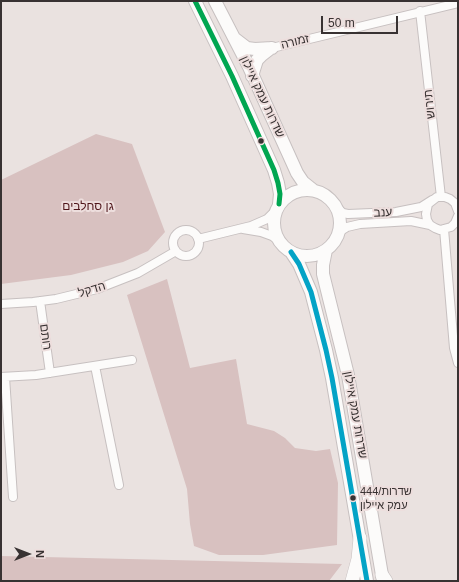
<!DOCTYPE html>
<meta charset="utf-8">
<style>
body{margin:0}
#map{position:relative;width:459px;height:582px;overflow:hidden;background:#eae2e0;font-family:Helvetica,sans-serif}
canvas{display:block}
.frame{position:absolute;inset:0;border:2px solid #383232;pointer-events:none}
.north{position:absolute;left:8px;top:534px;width:40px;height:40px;-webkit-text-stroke:3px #eddedd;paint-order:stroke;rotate:90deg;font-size:11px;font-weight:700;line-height:16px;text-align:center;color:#383232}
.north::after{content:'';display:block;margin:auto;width:14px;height:18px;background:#383232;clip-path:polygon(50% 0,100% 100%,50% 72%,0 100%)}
.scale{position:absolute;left:321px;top:16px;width:77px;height:18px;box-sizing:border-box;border:2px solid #383232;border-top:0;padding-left:5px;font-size:12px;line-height:14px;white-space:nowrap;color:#383232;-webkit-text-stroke:3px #eddedd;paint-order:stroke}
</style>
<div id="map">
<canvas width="459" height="582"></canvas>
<div class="frame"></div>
<div class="north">N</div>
<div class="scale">50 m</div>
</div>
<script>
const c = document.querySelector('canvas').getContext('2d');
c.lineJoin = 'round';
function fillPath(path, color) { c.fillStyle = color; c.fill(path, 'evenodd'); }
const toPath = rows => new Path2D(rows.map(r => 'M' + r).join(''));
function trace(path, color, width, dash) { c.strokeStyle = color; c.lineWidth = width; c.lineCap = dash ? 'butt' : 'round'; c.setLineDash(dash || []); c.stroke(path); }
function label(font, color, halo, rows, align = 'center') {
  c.font = font + ' Helvetica,Heebo,sans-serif'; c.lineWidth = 4; c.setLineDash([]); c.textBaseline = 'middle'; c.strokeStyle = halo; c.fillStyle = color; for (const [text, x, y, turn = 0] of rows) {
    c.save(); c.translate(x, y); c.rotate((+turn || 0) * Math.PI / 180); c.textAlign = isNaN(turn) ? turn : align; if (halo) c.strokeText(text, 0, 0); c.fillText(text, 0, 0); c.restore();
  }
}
fillPath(toPath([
 [96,134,132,144,165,232,148,251,123,262,71,275,1,284,1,180],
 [167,279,190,368,236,359,247,424,274,431,285,438,295,448,316,451,330,449,338,483,337,545,263,555,219,555,194,546,190,524,187,489,127,295],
 [1,556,342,564,329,581,1,581]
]), '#d8c1c0');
const street = toPath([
 [420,11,441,197],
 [272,48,458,3],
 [335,206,343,213,348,214,396,212,421,207,432,200],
 [458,211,455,203,450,199,445,197,437,197,428,204,426,214,427,220,430,225,435,228,440,230,451,227,455,223,458,216],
 [243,229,261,232,272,236,279,241],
 [444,229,454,348,458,363],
 '173 243a13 13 0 1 1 26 0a13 13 0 1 1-26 0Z',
 [339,232,347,227,360,224,411,221,430,225],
 [198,239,251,226,267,219,275,211],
 [40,301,50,373],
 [1,304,33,302,56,299,97,289,138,273,176,251],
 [95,366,119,485],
 [1,377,36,375,132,360],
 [5,377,13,497]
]);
const secondary = toPath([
 [195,1,232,76,274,170,278,183,280,194,279,204],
 [215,1,249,67,297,173,303,182,313,190],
 [234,38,247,48,255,49,272,48],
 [252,76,257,60,262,55,271,48],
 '274 223a33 33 0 1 1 66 0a33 33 0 1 1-66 0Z',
 [326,250,323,265,323,274,348,375,383,581],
 [291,252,299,264,311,292,326,350,332,378,367,581]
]);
const primary = toPath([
 [382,575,386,581],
 [352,581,358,559,360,538]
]);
trace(street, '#c7c0c0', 10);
trace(secondary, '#c7c0c0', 14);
trace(primary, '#c7c0c0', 14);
trace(street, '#fcfbfa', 8);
trace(secondary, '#fcfbfa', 12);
trace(primary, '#fcfbfa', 13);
trace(toPath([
 [195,1,232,76,274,170,278,183,280,194,279,204]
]), '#00a651', 5);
trace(toPath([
 [291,252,299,264,311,292,326,350,332,378,367,581]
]), '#03a3c6', 5);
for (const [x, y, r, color] of [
 [261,141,3.5,"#383232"],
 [353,498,3.5,"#383232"]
]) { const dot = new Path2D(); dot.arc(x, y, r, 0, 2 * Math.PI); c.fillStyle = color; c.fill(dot); trace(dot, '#eddedd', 1.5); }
label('11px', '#383232', '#eddedd', [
 ["444/שדרות",360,492],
 ["עמק איילון",360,506]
], 'left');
label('12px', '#383232', '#eddedd', [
 ["זמורה",295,42,-14],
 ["שדרות עמק איילון",262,97,65],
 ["תירוש",430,104,-96],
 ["ענב",383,213,-3],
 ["הדקל",92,290,-17],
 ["רותם",45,337,82],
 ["שדרות עמק איילון",355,415,80]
]);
label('12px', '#4f151a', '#eddedd', [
 ["גן סחלבים",88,207]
]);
</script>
